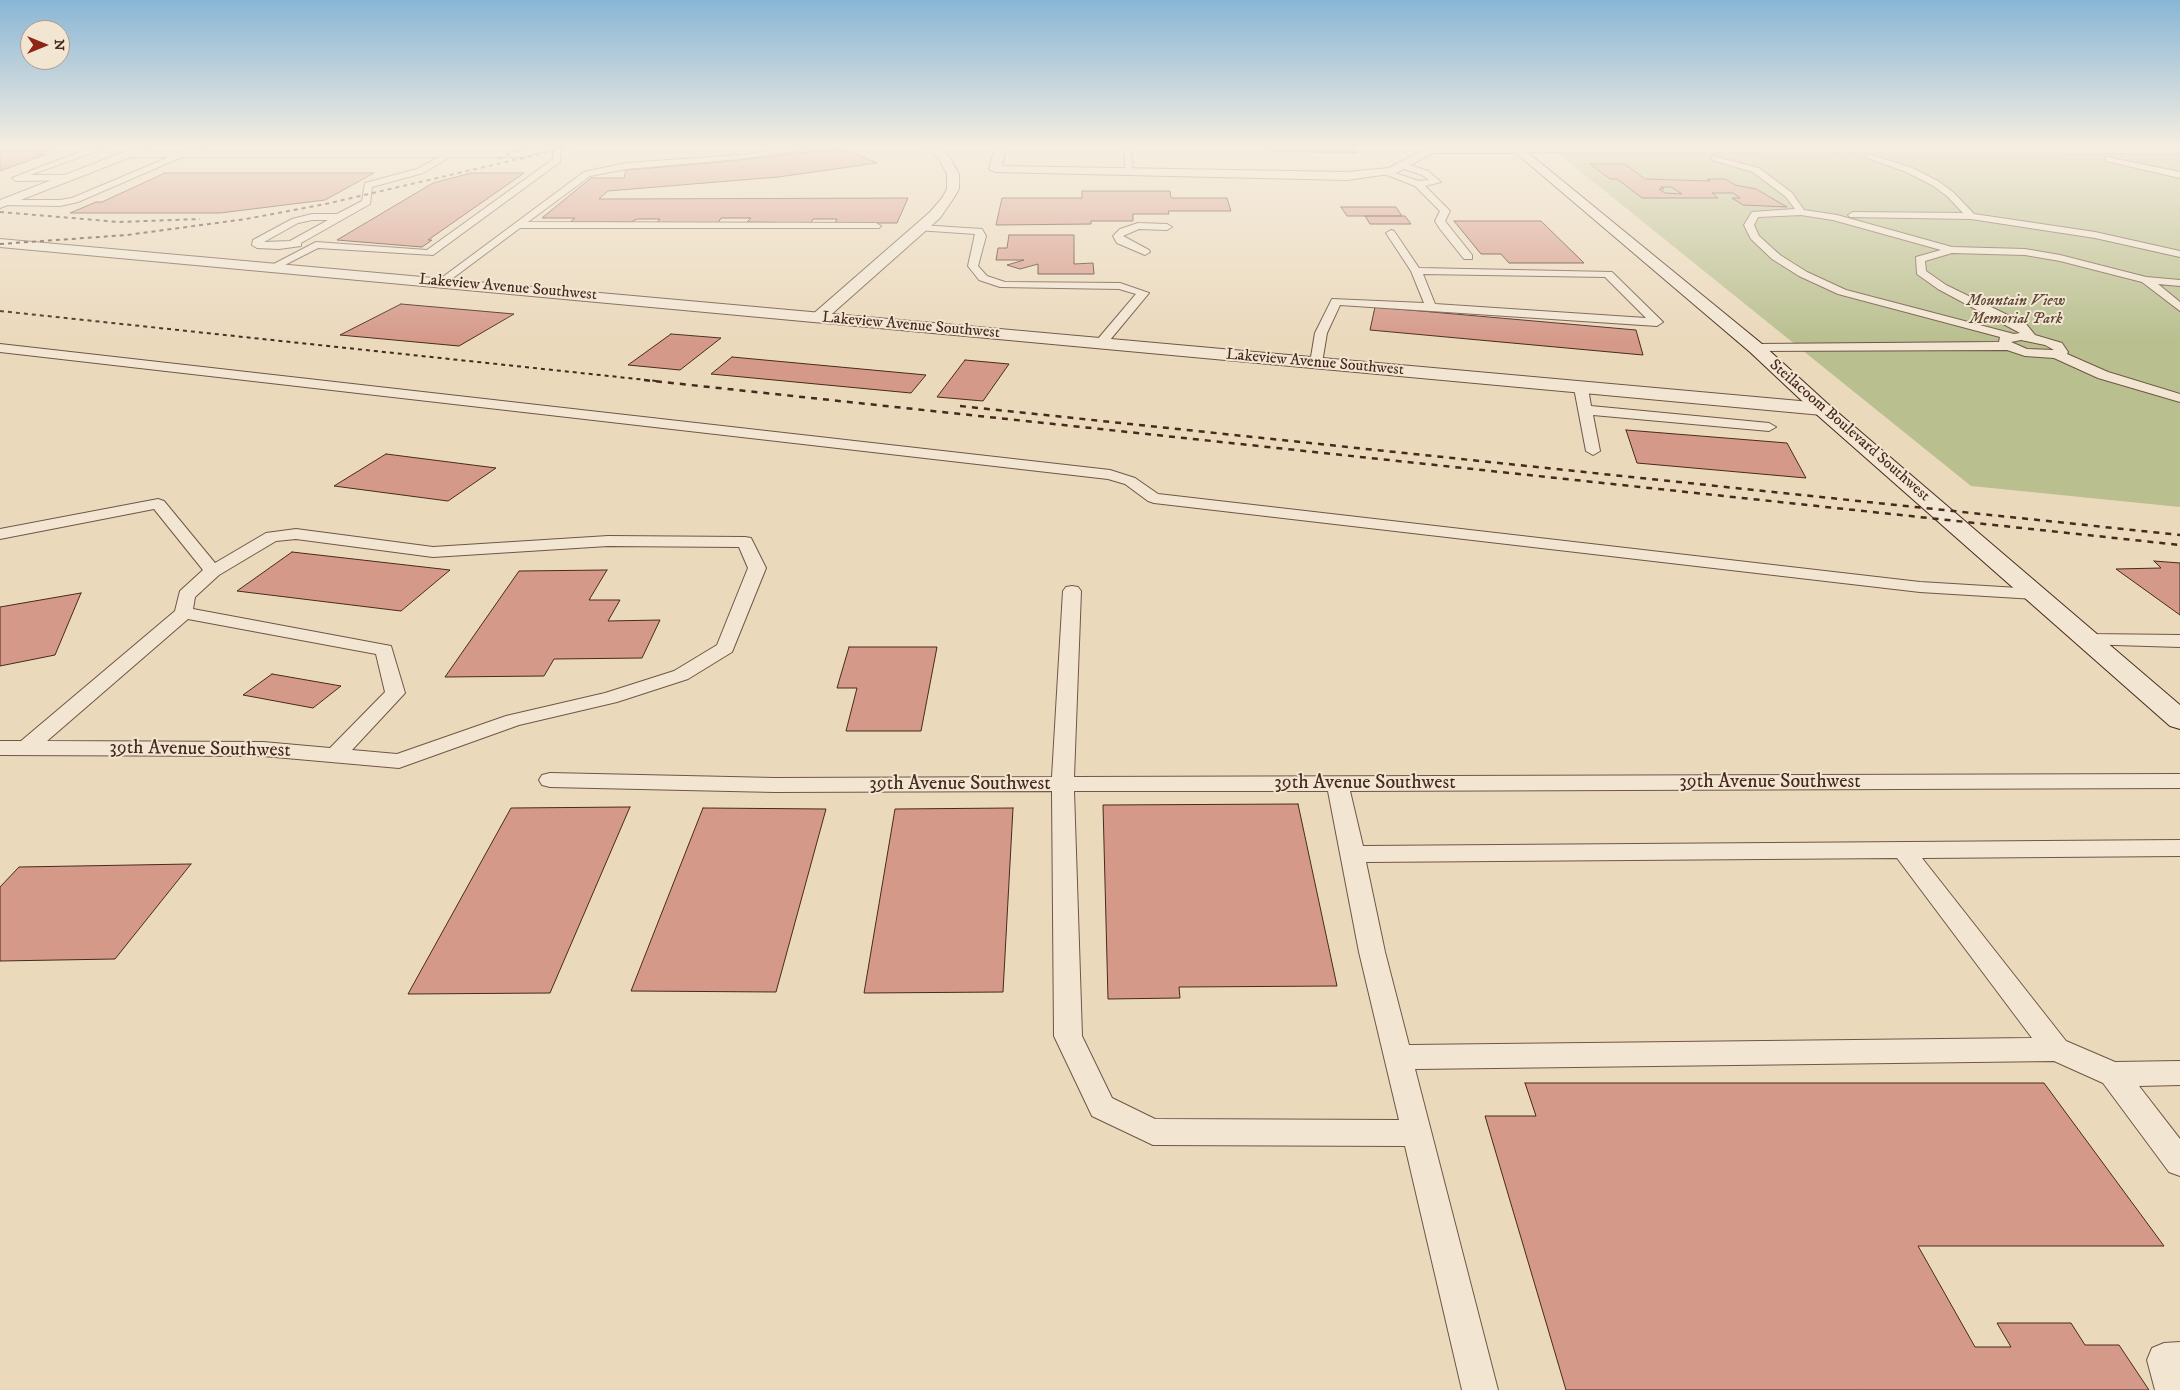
<!DOCTYPE html>
<style>
body{margin:0}
#map{position:relative;width:2180px;height:1390px;overflow:hidden;background:#ebd9bc;font-family:"IM FELL DW Pica",serif}
canvas{display:block}
.north{position:absolute;left:20px;top:20px;width:50px;height:50px;box-sizing:border-box;background:#f2e6d3;border:1px solid #ae9b8b;border-radius:50%;rotate:90deg;font-size:14px;font-weight:700;line-height:20px;text-align:center;color:#472a1e}
.north::after{content:'';display:block;margin:auto;width:18px;height:22px;background:#8f2418;clip-path:polygon(50% 0,100% 100%,50% 72%,0 100%)}
</style>
<div id="map">
<canvas width="2180" height="1390"></canvas>
<div class="north">N</div>
</div>
<script>
const c = document.querySelector('canvas').getContext('2d');
c.lineJoin = 'round';
function fillPath(path, color) { c.fillStyle = color; c.fill(path, 'evenodd'); }
const toPath = rows => new Path2D(rows.map(r => 'M' + r).join(''));
function trace(path, color, width, dash) { c.strokeStyle = color; c.lineWidth = width; c.lineCap = dash ? 'butt' : 'round'; c.setLineDash(dash || []); c.stroke(path); }
function label(font, color, halo, rows, align = 'center') {
  c.font = font + ' "IM FELL DW Pica",serif'; c.lineWidth = 4; c.setLineDash([]); c.textBaseline = 'middle'; c.strokeStyle = halo; c.fillStyle = color; for (const [text, x, y, turn = 0] of rows) {
    c.save(); c.translate(x, y); c.rotate((+turn || 0) * Math.PI / 180); c.textAlign = isNaN(turn) ? turn : align; if (halo) c.strokeText(text, 0, 0); c.fillText(text, 0, 0); c.restore();
  }
}
fillPath(toPath([
 [1550,147,2180,147,2180,507,1971,486]
]), '#b9bf8f');
const building = toPath([
 [0,147,56,147,38,154,47,154,0,171,0,147],
 [1268,147,1352,147,1357,153,1270,151,1268,147],
 [842,148,877,163,778,177,608,191,599,199,908,198,897,223,835,223,837,219,813,219,811,223,747,222,751,218,721,218,718,223,656,223,660,219,637,219,631,222,570,222,575,218,542,218,591,178,624,178,626,170,722,162,842,148],
 [1590,164,1625,164,1645,179,1710,181,1707,179,1725,179,1735,185,1756,189,1787,207,1743,205,1732,198,1740,198,1733,193,1712,193,1718,198,1642,198,1617,179,1610,179,1590,164],
 [1661,187,1671,187,1682,194,1665,193,1659,189,1664,189,1661,187],
 [165,173,374,173,325,200,220,213,70,213,96,202,102,202,165,173],
 [471,173,524,173,428,240,432,240,422,247,337,240,433,183,471,173],
 [1082,191,1170,191,1171,198,1227,198,1231,211,1168,211,1169,214,1133,214,1133,221,1091,221,1091,224,996,225,1002,198,1082,198,1082,191],
 [1341,207,1396,207,1402,216,1347,216,1341,207],
 [1365,216,1405,216,1411,224,1370,224,1365,216],
 [1454,221,1541,221,1584,263,1509,263,1501,254,1481,254,1454,221],
 [1009,235,1074,235,1074,264,1093,263,1094,274,1038,274,1038,264,1020,269,1007,265,1024,260,996,260,998,248,1007,248,1009,235],
 [401,304,514,314,459,346,340,335,401,304],
 [1375,307,1636,330,1643,355,1370,330,1375,307],
 [671,334,721,338,680,370,628,365,671,334],
 [732,357,926,375,911,393,711,374,732,357],
 [965,360,1009,364,983,401,937,397,965,360],
 [1626,430,1787,443,1806,478,1637,463,1626,430],
 [386,454,496,468,448,501,334,486,386,454],
 [292,552,450,570,401,611,237,591,292,552],
 [2154,561,2180,563,2180,615,2116,569,2161,568,2154,561],
 [607,570,589,600,620,600,608,621,660,620,642,658,554,659,544,676,445,677,519,571,607,570],
 [81,593,55,655,0,666,0,607,81,593],
 [849,647,937,647,921,731,846,731,857,688,837,688,849,647],
 [272,674,341,686,313,708,243,695,272,674],
 [1298,804,1337,986,1179,987,1180,998,1108,999,1103,805,1298,804],
 [630,807,550,993,408,994,511,808,630,807],
 [703,808,826,809,776,992,631,991,703,808],
 [1013,808,1003,992,864,993,895,809,1013,808],
 [191,864,115,959,0,961,0,887,19,867,191,864],
 [1525,1083,2044,1083,2164,1246,1918,1246,1975,1347,2011,1347,1997,1323,2071,1323,2085,1345,2119,1345,2149,1390,1566,1390,1485,1116,1536,1116,1525,1083]
]);
fillPath(building, '#d59989');
trace(building, '#472a1e', 1);
const service = toPath([
 [92,147,108,147,30,175,69,175,72,176,72,180,16,181,12,178,92,147],
 [193,147,205,147,78,202,60,206,0,205,2,200,60,200,72,198,193,147],
 [553,147,561,147,560,162,433,255,318,248,275,270,267,270,266,268,316,242,427,250,553,159,553,147],
 [794,147,819,147,740,159,626,169,590,176,528,222,876,223,881,226,879,228,520,228,445,284,437,284,436,282,584,172,626,163,740,155,794,147],
 [1123,147,1131,147,1133,173,1126,171,1123,147],
 [1517,148,2180,149,2180,153,1514,152,1513,150,1517,148],
 [448,152,455,154,423,173,372,187,370,204,301,243,301,246,279,249,257,248,252,245,253,240,292,219,312,214,337,214,362,201,365,183,417,169,448,152],
 [312,220,328,220,290,241,264,242,298,223,312,220],
 [1867,154,1910,167,1938,181,1953,192,1974,214,2095,232,2180,251,2180,257,2095,238,1971,219,1850,217,1848,215,1853,212,1963,213,1947,196,1932,185,1904,171,1867,158,1867,154],
 [1712,156,1759,168,1792,193,1804,210,1837,215,1952,247,2025,249,2060,255,2146,277,2180,280,2180,286,2158,284,2180,302,2180,311,2142,282,2060,261,2025,255,1952,253,1925,261,1926,271,1946,285,2026,324,2035,335,2062,343,2068,352,2067,354,2108,372,2180,394,2180,402,2098,378,2054,358,2025,356,2007,350,1752,351,1750,348,1756,344,1999,342,2000,337,1838,294,1799,276,1772,259,1751,239,1744,225,1752,212,1795,209,1786,197,1753,172,1712,160,1712,156],
 [1801,215,1833,220,1941,250,1916,257,1917,274,1938,289,2020,333,2014,334,1846,290,1807,272,1780,255,1759,236,1754,225,1758,217,1801,215],
 [2021,340,2045,345,2054,350,2027,349,2011,342,2021,340],
 [2106,157,2180,172,2180,178,2106,161,2106,157],
 [1407,164,1428,171,1441,182,1425,186,1450,211,1445,221,1472,255,1472,259,1464,259,1440,229,1435,221,1440,211,1415,186,1382,173,1386,170,1419,181,1429,180,1422,175,1404,169,1404,165,1407,164],
 [1138,223,1167,224,1172,227,1167,230,1139,229,1123,236,1149,250,1150,252,1145,255,1117,243,1113,236,1120,229,1138,223],
 [920,225,982,229,986,236,978,266,987,276,1005,282,1120,283,1149,293,1105,346,1097,346,1095,343,1097,340,1136,294,1119,289,1000,287,979,280,968,266,975,234,917,230,917,226,920,225],
 [1391,230,1394,231,1419,268,1612,272,1663,322,1657,326,1340,305,1327,333,1322,363,1321,366,1311,366,1310,363,1315,333,1332,299,1424,303,1411,271,1386,233,1391,230],
 [1423,274,1605,277,1646,318,1435,304,1423,274],
 [0,344,1110,470,1135,478,1158,494,1920,582,2035,589,2041,590,2044,594,2041,598,2035,599,1920,592,1154,503,1148,501,1125,484,1108,479,0,352,0,344],
 [1581,384,1588,388,1591,406,1769,423,1776,427,1769,431,1593,415,1600,451,1593,455,1586,451,1574,388,1581,384],
 [158,499,164,501,215,563,266,533,296,529,433,547,608,536,745,537,751,538,766,568,732,652,688,679,617,702,519,725,399,768,263,756,0,755,0,741,21,741,175,611,180,591,203,570,154,509,0,539,0,529,158,499],
 [296,539,433,557,608,546,739,547,748,568,717,645,674,671,605,693,506,716,397,754,352,750,405,693,391,646,193,609,195,597,219,575,276,541,296,539],
 [188,619,376,654,385,692,330,748,263,742,47,741,188,619],
 [1072,586,1078,587,1081,591,1074,777,2180,774,2180,788,1350,791,1363,846,2180,840,2180,856,1922,858,2066,1041,2115,1062,2180,1061,2180,1085,2139,1086,2180,1139,2180,1176,2169,1172,2103,1083,2054,1061,1415,1069,1498,1390,1462,1390,1405,1146,1153,1145,1092,1116,1054,1036,1052,791,775,792,550,787,542,785,539,780,542,775,550,773,775,778,1052,777,1063,591,1066,587,1072,586],
 [1074,791,1328,791,1359,952,1399,1120,1155,1119,1112,1098,1082,1036,1074,791],
 [1897,858,2032,1038,1409,1045,1385,952,1366,862,1897,858],
 [2089,634,2180,635,2180,647,2082,644,2080,640,2082,636,2089,634],
 [2180,1342,2180,1390,2155,1390,2147,1360,2152,1348,2164,1343,2180,1342]
]);
const minor = toPath([
 [137,147,150,147,148,151,522,151,536,147,557,147,522,157,131,157,0,208,0,200,137,147],
 [927,147,939,147,948,155,959,174,959,189,953,199,940,218,825,320,813,320,811,317,813,314,930,212,942,198,947,189,947,174,939,159,927,147],
 [995,147,1006,147,1002,166,1347,172,1389,168,1428,147,1520,147,1523,150,1517,153,1433,153,1396,173,1347,180,995,172,989,169,995,147]
]);
const tertiary = toPath([
 [0,239,1822,403,1829,405,1831,409,1829,413,1822,415,0,247,0,239]
]);
const secondary = toPath([
 [1509,147,1521,147,1762,344,1829,405,2180,705,2180,729,2170,726,1815,413,1750,352,1509,147]
]);
trace(service, '#705646', 2);
trace(minor, '#705646', 2);
trace(tertiary, '#705646', 2);
trace(secondary, '#472a1e', 2);
fillPath(service, '#f2e6d3');
fillPath(minor, '#f2e6d3');
fillPath(tertiary, '#f2e6d3');
fillPath(secondary, '#f2e6d3');
trace(toPath([
 [499,159,523,147],
 [0,212,119,222,200,219],
 [0,244,127,235,246,219,330,203,570,147],
 [0,311,656,381]
]), '#472a1e', 2, [4, 4]);
trace(toPath([
 [644,380,2180,545],
 [960,406,2180,535]
]), '#472a1e', 2.5, [6, 6]);
const sky = c.createLinearGradient(0, 0, 0, 342);
sky.addColorStop(0, '#89b6d6');
sky.addColorStop(0.43, '#f6eee1');
sky.addColorStop(1, '#f6eee100');
c.fillStyle = sky;
c.fillRect(0, 0, 2180, 342);
label('16px', '#472a1e', '#f2e6d3', [
 ["Lakeview Avenue Southwest",508,288,5],
 ["Lakeview Avenue Southwest",911,326,5],
 ["Lakeview Avenue Southwest",1315,363,5],
 ["Steilacoom Boulevard Southwest",1849,431,41]
]);
label('italic 16px', '#5e4835', '#f2e6d3', [
 ["Mountain View",2016,302],
 ["Memorial Park",2016,320]
]);
label('20px', '#472a1e', '#f2e6d3', [
 ["39th Avenue Southwest",200,750,1],
 ["39th Avenue Southwest",1770,783],
 ["39th Avenue Southwest",1365,784],
 ["39th Avenue Southwest",960,785]
]);
</script>
